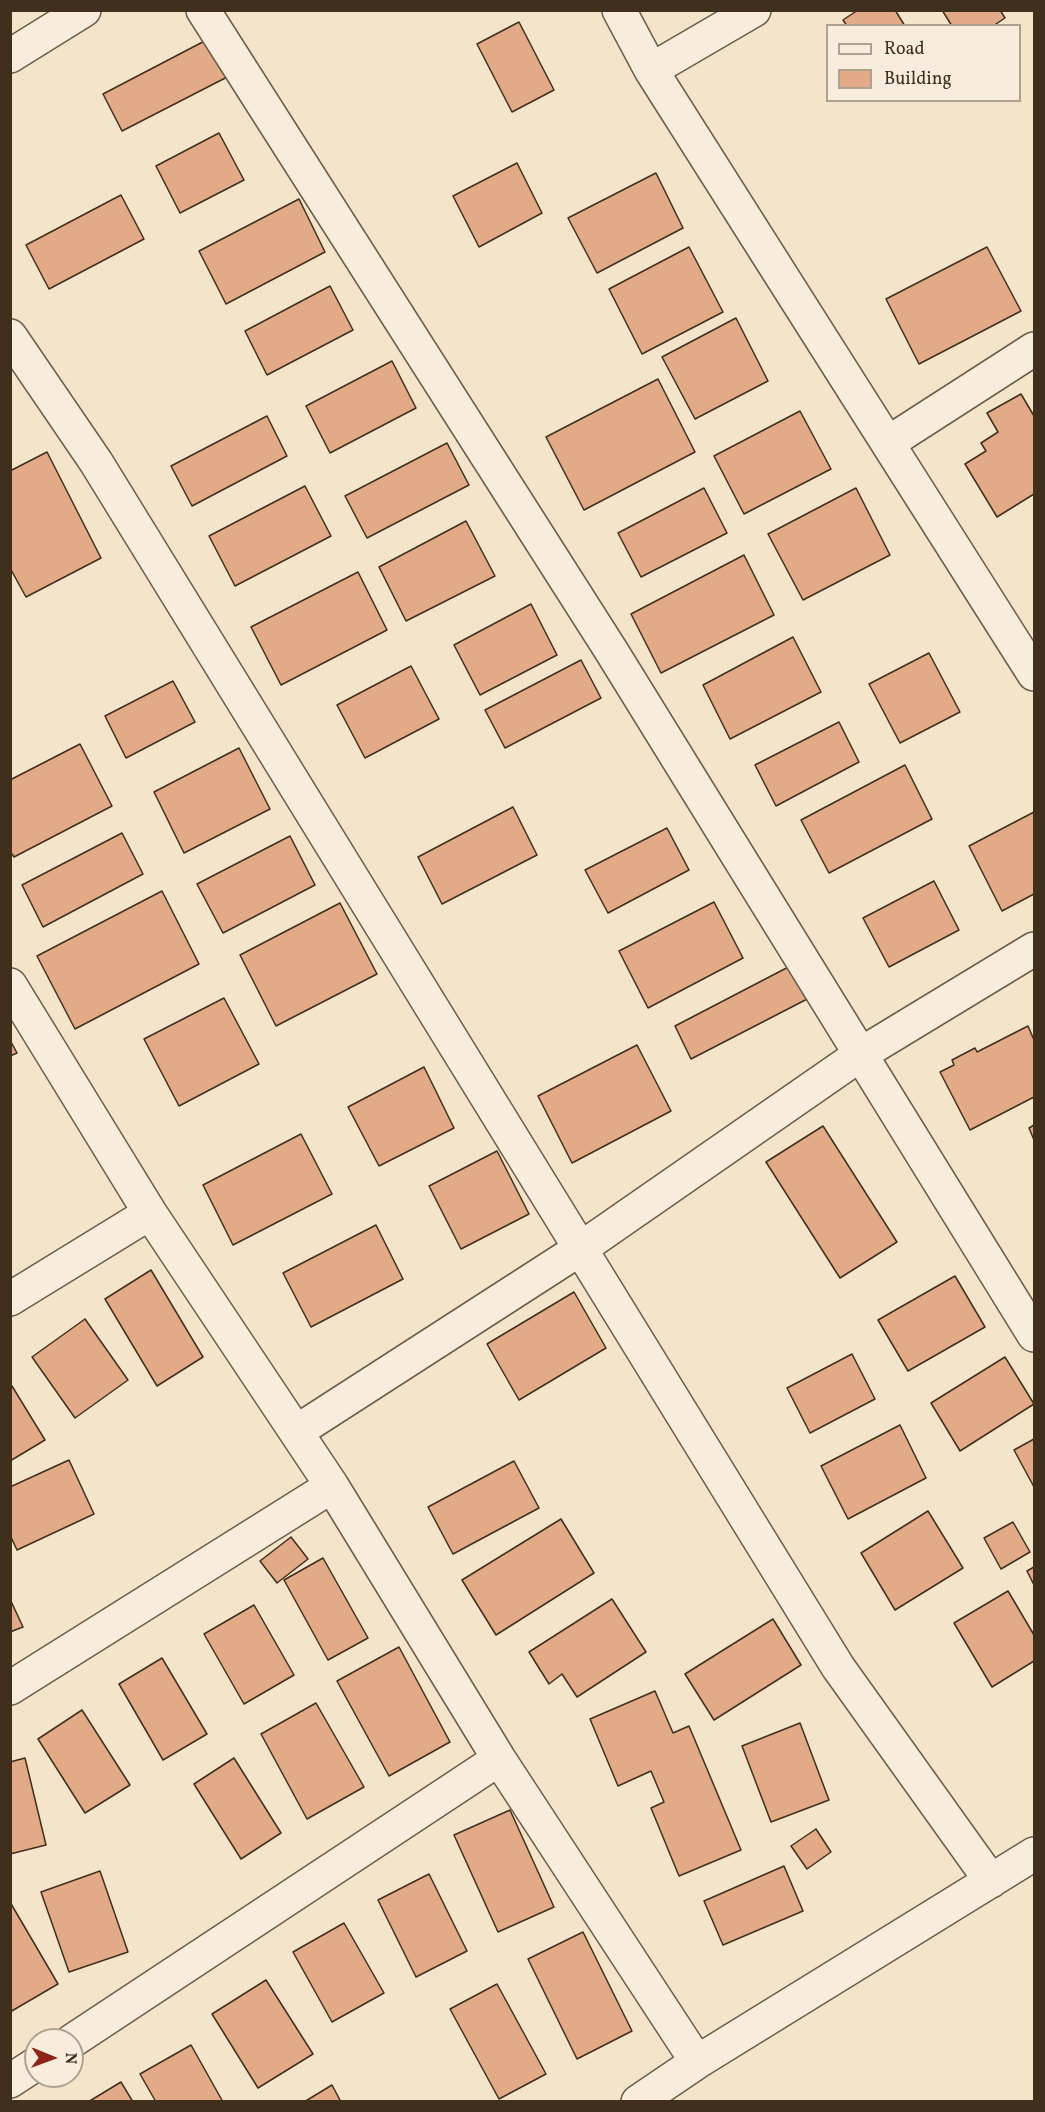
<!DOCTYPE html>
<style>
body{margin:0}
#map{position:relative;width:1045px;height:2112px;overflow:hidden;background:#f4e4ca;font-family:Vollkorn,serif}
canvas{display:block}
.frame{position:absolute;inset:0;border:12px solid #3f2f1c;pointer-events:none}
.legend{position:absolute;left:826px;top:24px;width:195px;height:78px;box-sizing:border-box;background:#f8eddd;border:2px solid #aea190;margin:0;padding:8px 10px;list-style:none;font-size:18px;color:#3f2f1c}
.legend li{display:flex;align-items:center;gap:12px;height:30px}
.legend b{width:30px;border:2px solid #aea190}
.north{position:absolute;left:24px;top:2028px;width:60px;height:60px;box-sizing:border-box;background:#f8eddd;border:2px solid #aea190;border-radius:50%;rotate:91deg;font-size:16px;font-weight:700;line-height:24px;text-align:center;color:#3f2f1c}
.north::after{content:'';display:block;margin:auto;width:21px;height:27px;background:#8f2418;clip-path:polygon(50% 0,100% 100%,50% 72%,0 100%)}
</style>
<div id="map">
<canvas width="1045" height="2112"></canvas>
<div class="frame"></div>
<ul class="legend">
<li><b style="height:8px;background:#f8eddd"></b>Road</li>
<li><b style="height:16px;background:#e3aa88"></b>Building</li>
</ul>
<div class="north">N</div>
</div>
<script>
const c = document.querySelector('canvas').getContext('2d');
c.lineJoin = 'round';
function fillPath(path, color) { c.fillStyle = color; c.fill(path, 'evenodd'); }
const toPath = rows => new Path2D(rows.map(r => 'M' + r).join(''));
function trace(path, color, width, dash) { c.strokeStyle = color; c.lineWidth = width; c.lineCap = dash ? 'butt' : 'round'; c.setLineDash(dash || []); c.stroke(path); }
const building = toPath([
 [858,10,895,10,905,26,847,26,843,20,858,10],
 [942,10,1000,10,1005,18,993,26,952,26,942,10],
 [519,22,554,90,512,112,477,44,519,22],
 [218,34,237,72,122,131,103,94,218,34],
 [219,133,244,180,180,213,156,166,219,133],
 [517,163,542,213,479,247,453,196,517,163],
 [656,173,683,228,597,273,568,218,656,173],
 [121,195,144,239,49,289,26,245,121,195],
 [299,199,325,252,226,304,199,251,299,199],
 [689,247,723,312,642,354,609,289,689,247],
 [987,247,1021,311,919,364,886,299,987,247],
 [330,286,353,330,267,375,245,331,330,286],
 [736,318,768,381,695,419,662,357,736,318],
 [392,361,416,408,330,453,306,406,392,361],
 [658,379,695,452,584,510,546,437,658,379],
 [1021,394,1034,416,1034,494,997,517,965,464,986,451,981,443,998,432,987,413,1021,394],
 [800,411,831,469,744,514,714,456,800,411],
 [267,416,287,456,192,506,171,466,267,416],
 [447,443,469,485,367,538,345,496,447,443],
 [47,452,101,558,26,597,10,568,10,471,47,452],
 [305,486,331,536,235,586,209,536,305,486],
 [704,488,727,533,641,577,618,533,704,488],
 [856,488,890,555,803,600,768,534,856,488],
 [466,521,495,576,406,621,379,567,466,521],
 [744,555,774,615,661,673,631,614,744,555],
 [358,572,387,630,281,685,251,627,358,572],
 [531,604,557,655,480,695,454,645,531,604],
 [793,637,821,692,730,739,703,685,793,637],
 [929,653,960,712,900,743,869,684,929,653],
 [581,660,601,698,505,748,485,710,581,660],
 [411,666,439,719,365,758,337,705,411,666],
 [173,681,195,722,126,758,105,716,173,681],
 [839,722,859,762,776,806,755,765,839,722],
 [80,744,112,806,14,857,10,851,10,780,80,744],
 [239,748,270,809,184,853,154,792,239,748],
 [905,765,932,819,829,873,801,820,905,765],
 [513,807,537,855,442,904,418,857,513,807],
 [1034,812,1034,894,1002,911,969,846,1034,812],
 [667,828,689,870,608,913,585,870,667,828],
 [122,833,143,874,43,927,22,885,122,833],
 [290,836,315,885,223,933,197,884,290,836],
 [934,881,959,930,889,967,863,918,934,881],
 [162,891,199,964,75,1029,37,956,162,891],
 [714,902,743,958,648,1008,619,951,714,902],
 [340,903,377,974,276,1026,240,955,340,903],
 [798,962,815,995,691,1059,675,1026,798,962],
 [224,998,259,1064,179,1106,144,1039,224,998],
 [1028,1026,1034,1040,1034,1097,970,1130,940,1072,954,1065,952,1060,975,1048,977,1052,1028,1026],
 [10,1040,17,1053,10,1056,10,1040],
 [637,1045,671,1111,572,1163,538,1096,637,1045],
 [424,1067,454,1128,379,1166,348,1107,424,1067],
 [1034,1125,1034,1140,1029,1128,1034,1125],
 [823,1126,897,1242,840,1278,766,1162,823,1126],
 [301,1134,332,1194,233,1245,203,1185,301,1134],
 [497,1151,529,1214,461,1249,429,1186,497,1151],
 [376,1225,403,1279,311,1327,283,1273,376,1225],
 [151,1270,203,1357,157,1386,105,1299,151,1270],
 [955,1276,985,1327,908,1371,878,1320,955,1276],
 [574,1292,606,1348,519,1400,487,1344,574,1292],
 [85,1319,128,1380,75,1418,32,1357,85,1319],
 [852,1354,875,1399,810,1433,787,1388,852,1354],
 [1005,1357,1034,1404,960,1451,931,1403,1005,1357],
 [12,1386,45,1440,10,1461,10,1388,12,1386],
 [900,1425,926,1478,848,1519,821,1466,900,1425],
 [1034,1439,1034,1487,1014,1450,1034,1439],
 [69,1460,94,1514,17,1550,10,1535,10,1487,69,1460],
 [514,1461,539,1508,453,1554,428,1507,514,1461],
 [928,1511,963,1568,895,1610,861,1553,928,1511],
 [561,1519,594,1573,496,1635,462,1580,561,1519],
 [1013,1522,1030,1552,1001,1569,984,1538,1013,1522],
 [291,1537,308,1559,277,1583,260,1561,291,1537],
 [323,1558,368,1638,328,1660,284,1580,323,1558],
 [1034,1567,1034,1585,1027,1571,1034,1567],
 [1008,1591,1034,1635,1034,1661,992,1687,954,1623,1008,1591],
 [10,1599,23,1627,10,1632,10,1599],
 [612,1599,646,1652,577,1697,562,1674,549,1684,529,1652,612,1599],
 [254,1605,294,1675,244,1704,204,1634,254,1605],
 [773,1619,801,1665,714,1720,685,1674,773,1619],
 [399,1647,450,1742,389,1776,337,1681,399,1647],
 [162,1658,207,1734,163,1760,119,1684,162,1658],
 [655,1691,673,1733,689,1726,741,1850,679,1876,651,1808,664,1802,651,1771,618,1786,590,1719,655,1691],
 [316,1703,364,1787,307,1819,261,1734,316,1703],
 [82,1710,130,1785,85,1813,38,1739,82,1710],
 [800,1723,829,1800,771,1822,742,1746,800,1723],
 [25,1758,46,1845,10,1854,10,1762,25,1758],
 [234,1758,281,1833,241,1859,194,1784,234,1758],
 [510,1810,554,1907,498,1932,454,1835,510,1810],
 [816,1829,831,1852,807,1869,791,1846,816,1829],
 [784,1866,803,1911,723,1945,704,1901,784,1866],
 [100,1871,128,1952,69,1972,41,1892,100,1871],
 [429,1874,467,1951,416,1977,378,1900,429,1874],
 [10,1902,58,1984,10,2012,10,1902],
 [344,1923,384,1993,332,2022,293,1952,344,1923],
 [583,1932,632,2031,577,2059,528,1959,583,1932],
 [266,1980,313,2054,258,2088,212,2014,266,1980],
 [497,1984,546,2074,499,2099,450,2009,497,1984],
 [191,2045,223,2102,156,2102,140,2074,191,2045],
 [121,2082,133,2102,88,2102,121,2082],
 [332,2085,341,2102,304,2102,332,2085]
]);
fillPath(building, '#e3aa88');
trace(building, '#3f2f1c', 1.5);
const minor = toPath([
 [203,10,612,652,1034,1335],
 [619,10,651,70,1034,674],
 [10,56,84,10],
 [651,70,754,10],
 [10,336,96,462,838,1667,991,1881],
 [888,443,1034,349],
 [10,985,150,1213,332,1486,499,1759,697,2062],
 [10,1299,150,1213],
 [296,1432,580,1249,861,1054,1034,949],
 [10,1688,332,1486],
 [72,2041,499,1759],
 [10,2081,36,2064],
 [638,2102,697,2062,1034,1854]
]);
trace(minor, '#6c5c48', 36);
trace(minor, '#f8eddd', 33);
</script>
